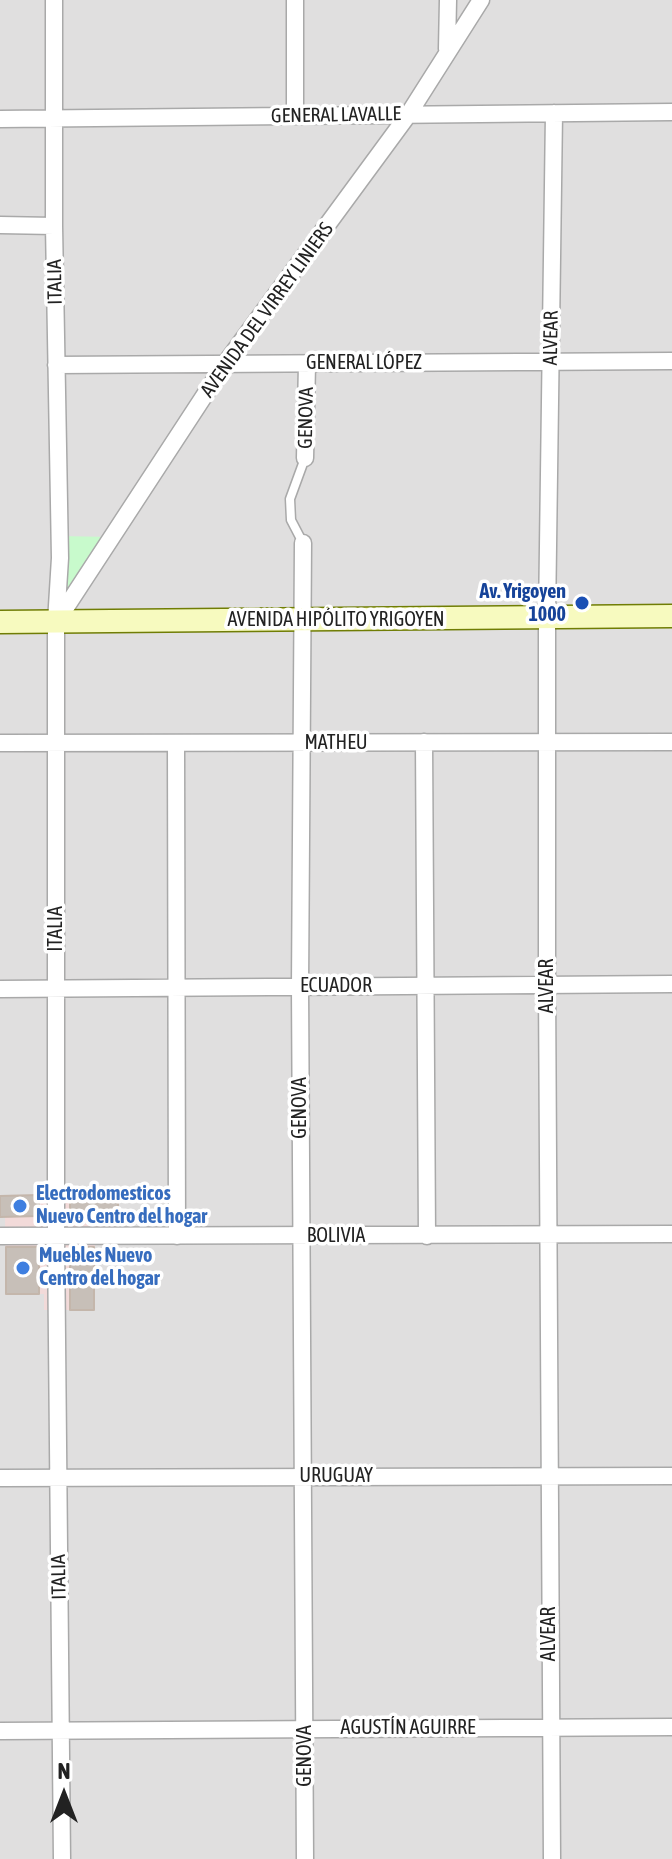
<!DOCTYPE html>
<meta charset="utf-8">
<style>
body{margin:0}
#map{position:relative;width:672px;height:1859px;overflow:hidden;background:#f2efe9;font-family:"Asap Condensed",sans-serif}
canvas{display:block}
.north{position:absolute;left:24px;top:1755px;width:80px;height:80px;-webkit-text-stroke:6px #fff;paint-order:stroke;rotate:0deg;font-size:22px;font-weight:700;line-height:32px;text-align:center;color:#222}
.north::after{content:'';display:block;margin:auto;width:28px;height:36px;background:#222;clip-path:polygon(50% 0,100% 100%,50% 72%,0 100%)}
</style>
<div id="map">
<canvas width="672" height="1859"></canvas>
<div class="north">N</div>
</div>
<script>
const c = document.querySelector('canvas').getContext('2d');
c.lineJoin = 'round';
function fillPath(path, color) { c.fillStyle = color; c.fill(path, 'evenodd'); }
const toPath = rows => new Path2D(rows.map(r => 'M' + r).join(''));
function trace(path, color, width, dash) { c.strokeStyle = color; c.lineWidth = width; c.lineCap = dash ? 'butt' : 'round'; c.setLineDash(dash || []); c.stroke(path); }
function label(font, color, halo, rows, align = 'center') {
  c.font = font + ' "Asap Condensed",sans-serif'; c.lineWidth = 7; c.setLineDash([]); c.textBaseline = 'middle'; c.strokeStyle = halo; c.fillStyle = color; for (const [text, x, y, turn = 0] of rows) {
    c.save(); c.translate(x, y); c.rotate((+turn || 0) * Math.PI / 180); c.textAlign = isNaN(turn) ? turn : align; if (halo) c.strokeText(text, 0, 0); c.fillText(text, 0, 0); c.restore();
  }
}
fillPath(toPath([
 [0,0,672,0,672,1859,0,1859]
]), '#e0dfdf');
fillPath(toPath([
 [0,1196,118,1196,116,1236,95,1237,94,1310,44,1310,44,1294,6,1294,5,1217,0,1217]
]), '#f2dad9');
fillPath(toPath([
 [59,536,112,537,58,609]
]), '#c8facc');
const building = toPath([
 [39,1195,39,1216,0,1217,0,1196,39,1195],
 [70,1195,118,1196,118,1218,70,1218,70,1195],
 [6,1247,39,1247,39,1294,6,1294,6,1247],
 [70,1247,94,1247,94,1310,70,1310,70,1247]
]);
fillPath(building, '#c7bfb8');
trace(building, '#c4b6ab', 2);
const lane = toPath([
 [303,543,291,520,290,499,305,458]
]);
const street = toPath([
 [54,0,54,226,60,558,56,622,56,1236,62,1859],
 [295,0,295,116],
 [447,49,448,0],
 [0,119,672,112],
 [0,225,54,226],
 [56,365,672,361],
 [305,458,307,364],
 [303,543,300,986,305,1859],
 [57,621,225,364,408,115,481,0],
 [424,742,427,1236],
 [0,743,672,742],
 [176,743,177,1236],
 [0,989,672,984],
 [0,1236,672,1234],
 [0,1478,672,1476],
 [0,1731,672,1727],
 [552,1859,547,984,547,618,554,113]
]);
const secondary = toPath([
 [0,622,672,616]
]);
trace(lane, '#a9a9a9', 11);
trace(street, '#a9a9a9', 19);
trace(secondary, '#707d05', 25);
trace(lane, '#fff', 8);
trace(street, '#fff', 16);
trace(secondary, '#f7fabf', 22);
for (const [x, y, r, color] of [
 [582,603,8,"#1a4fb4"],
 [20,1206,8,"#3f7fe0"],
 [23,1268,8,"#3f7fe0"]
]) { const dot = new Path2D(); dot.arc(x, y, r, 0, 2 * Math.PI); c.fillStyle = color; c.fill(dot); trace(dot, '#fff', 3); }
label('20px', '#222', '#fff', [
 ["GENERAL LAVALLE",336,115,-1],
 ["ITALIA",55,282,-91],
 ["AVENIDA DEL VIRREY LINIERS",267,310,-54],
 ["ALVEAR",551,338,-89],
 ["GENERAL LÓPEZ",364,363],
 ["GENOVA",306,418,-89],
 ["AVENIDA HIPÓLITO YRIGOYEN",336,620],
 ["MATHEU",336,743],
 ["ITALIA",56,929,-90],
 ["ECUADOR",336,986],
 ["ALVEAR",547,986,-90],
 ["GENOVA",300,1108,-90],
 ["BOLIVIA",336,1236],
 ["URUGUAY",336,1476],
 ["ITALIA",59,1577,-91],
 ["ALVEAR",549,1634,-90],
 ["AGUSTÍN AGUIRRE",408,1728],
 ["GENOVA",305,1756,-90]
]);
label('bold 20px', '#164399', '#fff', [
 ["Av. Yrigoyen",566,592],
 ["1000",566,615]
], 'right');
label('bold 20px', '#366cbe', '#fff', [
 ["Electrodomesticos",36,1194],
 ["Nuevo Centro del hogar",36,1217],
 ["Muebles Nuevo",39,1256],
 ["Centro del hogar",39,1279]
], 'left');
</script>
